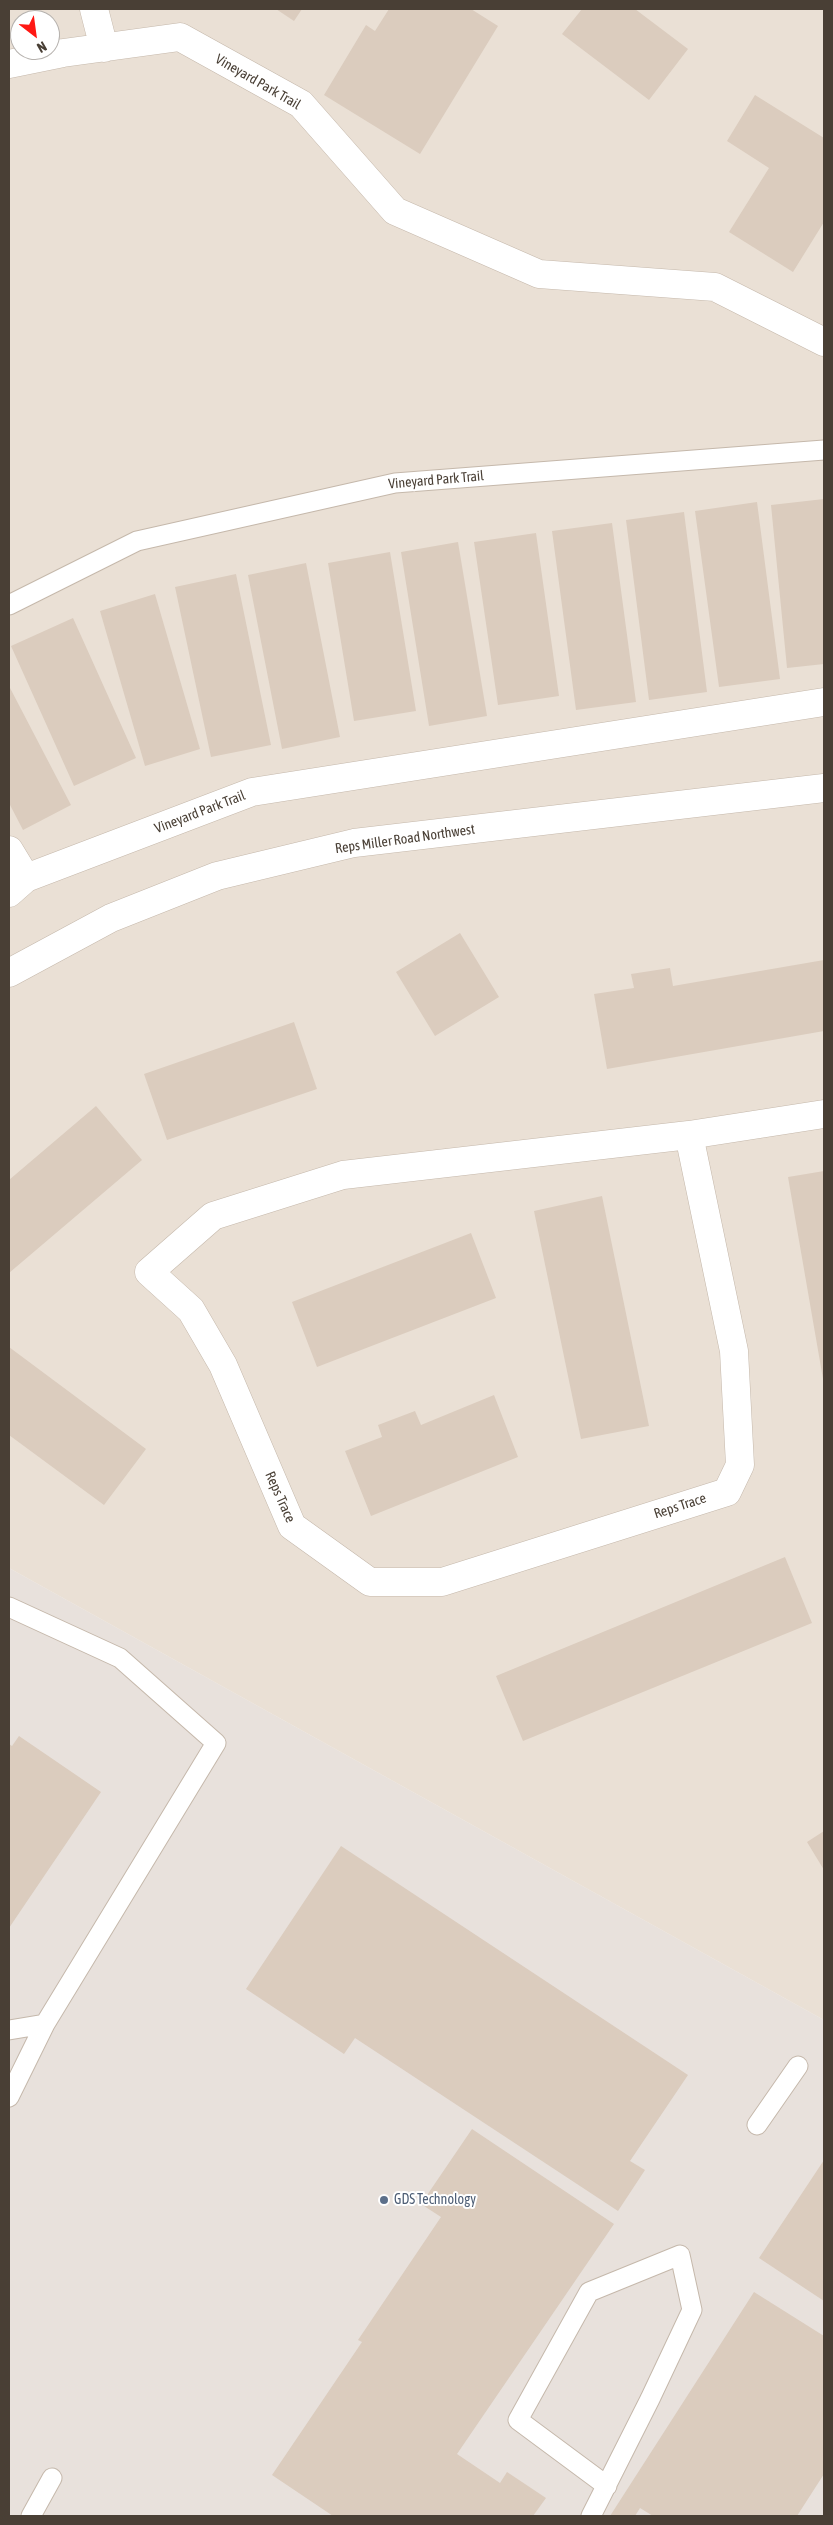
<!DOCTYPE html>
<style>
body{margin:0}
#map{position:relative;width:833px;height:2525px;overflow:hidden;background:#f5efe7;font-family:"Asap Condensed",sans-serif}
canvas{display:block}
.frame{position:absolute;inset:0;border:10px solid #493f35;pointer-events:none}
.north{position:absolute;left:10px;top:10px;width:50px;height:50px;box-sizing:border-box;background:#fff;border:1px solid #b6b2ae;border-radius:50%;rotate:150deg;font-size:14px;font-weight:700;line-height:20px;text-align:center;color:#493f35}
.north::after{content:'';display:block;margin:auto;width:18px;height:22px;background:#ff1814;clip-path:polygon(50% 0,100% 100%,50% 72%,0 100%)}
</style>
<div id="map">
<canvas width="833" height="2525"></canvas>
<div class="frame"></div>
<div class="north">N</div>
</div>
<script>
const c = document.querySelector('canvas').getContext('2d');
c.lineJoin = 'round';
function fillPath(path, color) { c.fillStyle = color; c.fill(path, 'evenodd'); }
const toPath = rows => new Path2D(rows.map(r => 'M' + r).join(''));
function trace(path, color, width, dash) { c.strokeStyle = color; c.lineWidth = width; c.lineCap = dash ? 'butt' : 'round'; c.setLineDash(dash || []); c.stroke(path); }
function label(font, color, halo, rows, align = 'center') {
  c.font = font + ' "Asap Condensed",sans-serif'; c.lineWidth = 4; c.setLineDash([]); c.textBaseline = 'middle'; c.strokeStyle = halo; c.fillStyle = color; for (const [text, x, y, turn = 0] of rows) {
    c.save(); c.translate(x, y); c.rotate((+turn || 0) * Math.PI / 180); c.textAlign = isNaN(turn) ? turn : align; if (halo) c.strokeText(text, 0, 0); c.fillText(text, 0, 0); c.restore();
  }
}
fillPath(toPath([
 [9,9,824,9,824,2020,9,1568],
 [20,20,50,20,50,50,20,50]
]), '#eae0d5');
fillPath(toPath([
 [9,1568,824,2020,824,2516,9,2516]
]), '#e8e1dc');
fillPath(toPath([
 [276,9,302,9,294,21],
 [389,9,471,9,498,26,420,154,324,95,366,25,375,31],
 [582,9,635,9,688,49,649,100,562,34],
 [755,95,824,138,824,222,793,272,729,232,769,168,727,141],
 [824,499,824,664,787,668,771,505],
 [757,502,780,679,719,687,695,511],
 [684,512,707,692,649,700,626,520],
 [612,523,636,702,576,710,552,531],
 [536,533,559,696,498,705,474,542],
 [458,542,487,716,429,726,401,552],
 [390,552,416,711,354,721,328,563],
 [306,563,340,737,282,749,248,575],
 [236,574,271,745,211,757,175,587],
 [155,594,200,749,145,766,100,611],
 [73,618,136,758,74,786,11,646],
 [9,686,71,805,23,830,9,803],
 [460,933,499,997,435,1036,396,972],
 [824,960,824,1031,607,1069,594,994,634,988,631,974,670,968,673,986],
 [294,1022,317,1089,167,1140,144,1074],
 [96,1106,142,1160,9,1273,9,1180],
 [824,1171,824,1379,823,1379,788,1177],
 [602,1196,649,1426,581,1439,534,1211],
 [471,1233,496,1298,317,1367,292,1302],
 [9,1347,146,1449,104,1505,9,1435],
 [494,1395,518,1457,371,1516,345,1451,382,1437,378,1425,415,1411,421,1425],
 [785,1557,812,1623,523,1741,496,1676],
 [19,1736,101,1792,9,1928,9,1744,12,1746],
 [824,1831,824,1870,807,1842],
 [341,1846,688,2075,630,2161,645,2170,618,2211,355,2038,344,2054,246,1989],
 [472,2129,614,2224,457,2454,500,2483,507,2472,546,2498,533,2516,333,2516,272,2475,362,2342,358,2340,441,2217,421,2204],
 [824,2160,824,2301,759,2258],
 [754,2292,824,2336,824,2474,797,2516,653,2516,640,2508,635,2516,610,2516]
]), '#dbccbe');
const service = toPath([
 [9,605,137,541,395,483,824,450],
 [9,1607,120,1658,216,1743,45,2024,9,2097],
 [9,2030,45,2024],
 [757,2125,798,2066],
 [31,2516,52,2478],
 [591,2516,650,2399,692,2310,680,2255,589,2292,518,2420,607,2486]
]);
const minor = toPath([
 [94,9,104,48],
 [9,64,63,53,180,37,301,104,395,211,539,274,715,287,824,342],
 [9,850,26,878],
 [9,893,26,878,252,792,824,702],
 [9,973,111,918,217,876,354,843,824,788],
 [689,1135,734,1351,740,1465,727,1492,442,1582,370,1582,292,1526,223,1365,191,1310,149,1272,213,1216,343,1175,689,1135,824,1114]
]);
trace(service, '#c5b8ab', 21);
trace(minor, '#c5b8ab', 29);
trace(service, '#fff', 19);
trace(minor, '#fff', 28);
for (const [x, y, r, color] of [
 [384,2200,5,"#5c6f8a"]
]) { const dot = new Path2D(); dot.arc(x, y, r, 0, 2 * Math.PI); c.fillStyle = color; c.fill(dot); trace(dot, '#fff', 2); }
label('14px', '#493f35', '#fff', [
 ["Vineyard Park Trail",258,82,30],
 ["Vineyard Park Trail",436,480,-5],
 ["Vineyard Park Trail",200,812,-21],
 ["Reps Miller Road Northwest",405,839,-8],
 ["Reps Trace",280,1497,66],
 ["Reps Trace",680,1506,-18]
]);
label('14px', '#4e5e75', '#fff', [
 ["GDS Technology",394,2200]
], 'left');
</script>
